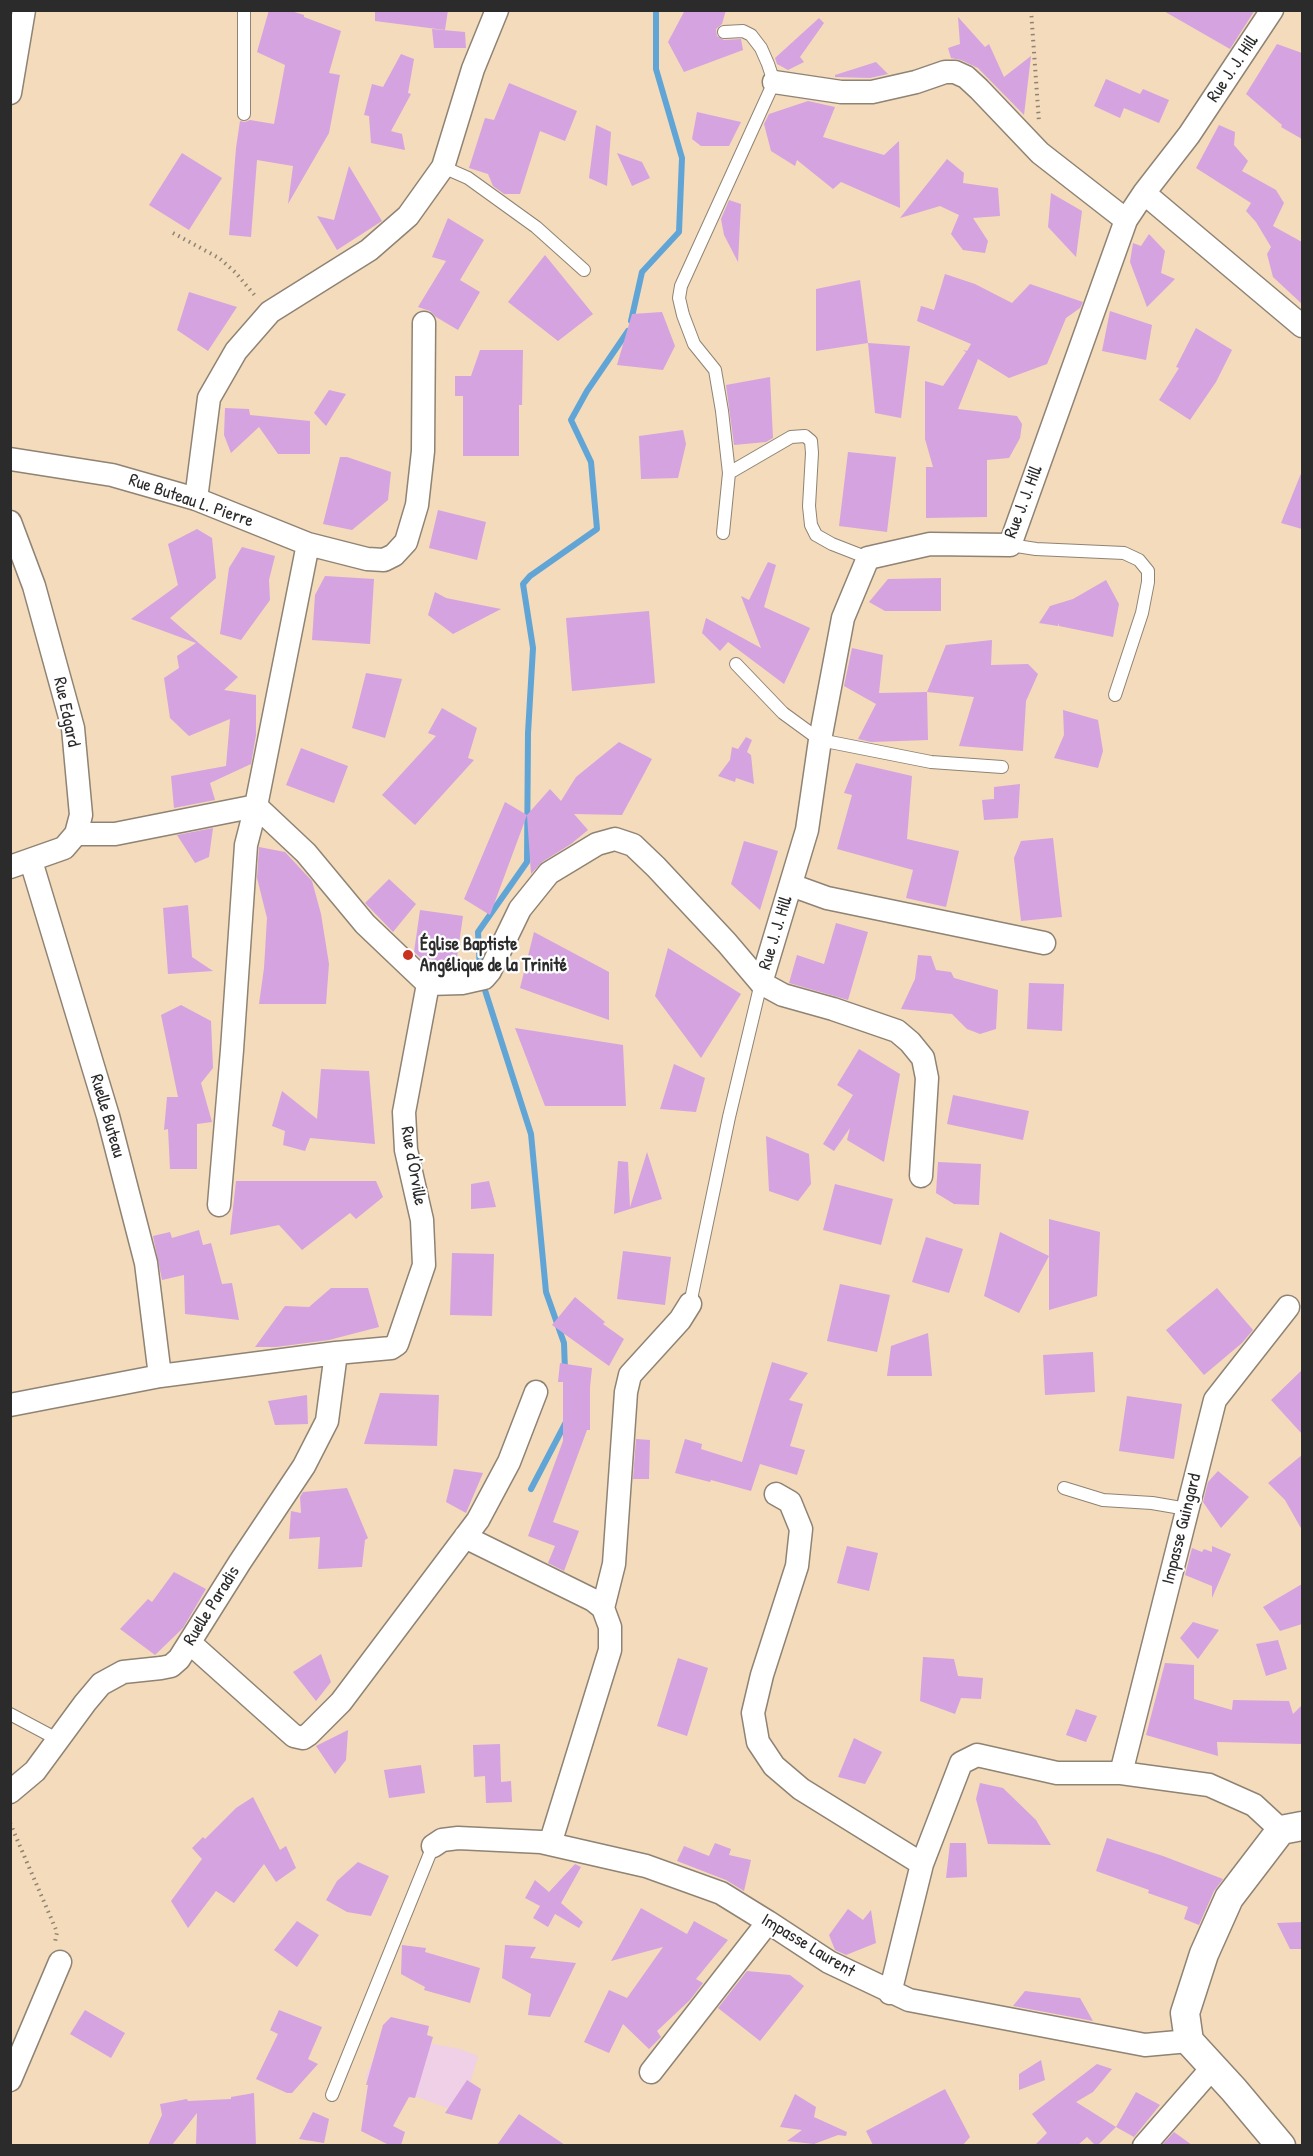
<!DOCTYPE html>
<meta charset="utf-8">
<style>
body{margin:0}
#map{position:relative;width:1313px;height:2156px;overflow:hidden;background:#f3dbbc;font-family:"Patrick Hand",sans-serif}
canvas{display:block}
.frame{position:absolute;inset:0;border:12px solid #2b2b2b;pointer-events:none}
</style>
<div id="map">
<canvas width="1313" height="2156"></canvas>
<div class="frame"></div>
</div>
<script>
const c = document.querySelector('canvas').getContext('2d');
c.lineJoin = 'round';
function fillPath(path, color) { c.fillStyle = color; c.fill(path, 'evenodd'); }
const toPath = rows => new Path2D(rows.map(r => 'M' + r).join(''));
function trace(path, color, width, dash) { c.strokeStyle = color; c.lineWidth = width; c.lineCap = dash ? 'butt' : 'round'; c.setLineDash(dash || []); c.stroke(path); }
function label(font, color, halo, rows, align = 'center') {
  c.font = font + ' "Patrick Hand",sans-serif'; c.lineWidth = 4.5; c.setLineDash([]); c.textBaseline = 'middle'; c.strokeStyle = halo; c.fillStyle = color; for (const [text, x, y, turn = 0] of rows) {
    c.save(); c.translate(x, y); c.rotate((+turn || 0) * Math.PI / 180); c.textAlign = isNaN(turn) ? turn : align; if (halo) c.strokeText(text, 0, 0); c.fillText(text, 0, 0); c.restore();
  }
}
fillPath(toPath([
 [384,2035,460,2049,478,2056,461,2113,365,2078]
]), '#efd0e6');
trace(toPath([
 [631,321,642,272,679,232,682,158,656,69,656,10],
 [480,971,478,932,527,862,528,733,533,648,523,584,530,576,597,529,591,462,571,420,587,391,628,331],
 [483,984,531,1134,546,1292,564,1343,565,1371],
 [531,1489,566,1422]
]), '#61a5d6', 6);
fillPath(toPath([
 [269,10,288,10,304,15,304,17,341,31,329,73,340,75,329,133,288,204,293,166,257,160,251,237,229,235,236,148,240,121,245,122,250,120,274,124,285,65,257,52],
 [375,10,448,10,445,30,375,21],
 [685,10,726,10,722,24,716,29,717,36,724,40,741,39,743,50,684,72,668,42],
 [1162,10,1255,10,1230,49],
 [958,17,985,47,989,44,1004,77,1031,56,1024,115,978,68,961,60,951,58,948,48,960,44],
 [819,18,824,23,800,57,804,62,788,70,777,64,775,58],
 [432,29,465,32,466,48,434,48],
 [1277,44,1302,53,1302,139,1281,127,1282,125,1246,94],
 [401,54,414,59,408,93,411,94,391,131,402,134,405,150,371,143,369,116,364,115,372,84,383,87],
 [876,62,888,74,870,78,835,77,835,75],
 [1106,79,1140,94,1143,89,1169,100,1159,123,1124,108,1120,118,1094,106],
 [509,83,577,111,565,141,540,131,520,194,504,194,493,186,488,174,469,168,485,118,494,120],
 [808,101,835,107,823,137,884,155,899,141,900,208,841,182,833,189,797,160,795,166,771,151,764,124,769,114],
 [697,112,741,122,729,146,701,146,692,139],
 [596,125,611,132,607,186,589,178],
 [1219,125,1235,132,1234,145,1248,161,1242,171,1276,190,1284,203,1273,226,1302,242,1302,304,1273,277,1267,254,1271,247,1256,222,1246,211,1251,203,1196,168],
 [182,153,222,178,189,230,149,205],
 [617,153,642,162,650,178,632,186],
 [947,159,964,173,963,183,998,188,1000,216,973,218,988,241,985,253,963,250,951,234,959,215,940,206,900,218],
 [349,166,382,221,337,250,317,216,334,220],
 [1051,193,1082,211,1076,257,1048,227],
 [729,200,741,204,738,262,724,235,721,219],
 [448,218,484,240,460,280,480,292,458,330,436,317,430,311,418,307,446,261,432,257],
 [1149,234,1165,251,1161,273,1175,279,1147,307,1130,262,1133,243,1141,246],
 [545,255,593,314,558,341,508,302],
 [945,274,975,284,1012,303,1030,284,1083,302,1080,308,1066,318,1047,364,1009,378,978,359,958,409,1017,416,1022,424,1020,438,1009,458,987,460,987,517,926,518,926,467,933,467,925,439,925,381,943,386,966,352,963,350,967,351,971,344,917,321,921,306,934,310],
 [860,280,868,343,816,351,816,289],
 [189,292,237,307,208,351,177,330],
 [1110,311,1152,325,1146,360,1102,351],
 [662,312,675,346,663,370,617,365,632,314],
 [1196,328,1232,350,1216,382,1190,420,1159,400,1179,368,1176,367],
 [868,343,910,346,901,418,875,413],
 [480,350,523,350,522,405,519,405,519,456,463,456,463,396,455,396,455,376,471,376],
 [770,377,773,438,766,442,734,445,726,385],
 [329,390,346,394,326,426,314,413],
 [225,408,249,409,250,415,310,421,310,454,278,454,259,427,231,453,224,435],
 [683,430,686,444,678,478,641,479,639,436],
 [848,452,896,457,887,532,839,526],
 [340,457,347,457,391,472,388,500,352,530,323,524],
 [1302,471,1302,529,1281,523],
 [438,510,486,522,477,560,429,548],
 [197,529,212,538,216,578,170,618,238,677,224,690,256,695,256,735,251,764,210,783,215,800,174,808,171,776,226,766,230,719,189,736,170,718,164,678,179,668,177,656,196,643,131,619,178,585,168,544],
 [242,547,275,556,269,580,270,600,241,640,220,634,229,568],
 [768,562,776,565,764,607,810,628,784,684,728,642,720,651,702,633,706,618,761,648,741,596,749,600],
 [325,576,374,579,370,644,312,640,315,595],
 [941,578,941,611,885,611,869,602,888,579],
 [1106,580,1119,604,1113,637,1059,626,1059,623,1058,626,1039,623,1050,606,1073,599],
 [435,592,446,598,501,609,453,634,428,615],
 [649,611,655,683,572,691,566,618],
 [992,640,991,665,1028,664,1038,674,1026,701,1023,751,959,746,974,697,927,692,946,645],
 [852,648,883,655,879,693,927,692,928,740,871,742,858,739,876,704,844,686],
 [366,673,402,679,385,738,352,728],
 [442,708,477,728,468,758,474,760,415,825,382,795,436,736,428,733],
 [1063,710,1098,720,1103,751,1098,768,1054,758,1064,735],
 [746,737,752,740,747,752,751,755,754,784,736,778,735,782,718,776,730,760,732,747,738,749],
 [619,742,652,759,622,815,574,814,588,830,571,844,542,862,531,874,527,815,550,789,561,801,576,777],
 [301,748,348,766,334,803,286,785],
 [856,763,912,776,907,839,959,851,946,907,906,898,913,870,837,849,852,795,844,793],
 [1020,784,1018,818,984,820,982,800,994,799,994,787],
 [505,802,527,815,490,915,464,899],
 [213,828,209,857,195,863,177,835],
 [1053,838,1062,917,1021,921,1014,858,1021,841],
 [744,841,778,851,760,910,731,884],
 [259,847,285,852,312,881,321,914,329,964,326,1004,259,1004,264,968,267,918,257,878],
 [389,879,416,904,393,932,365,903],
 [188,905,192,957,213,971,168,974,163,908],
 [420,910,463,916,456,964,421,958,414,952],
 [836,923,868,932,848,1000,789,983,797,955,824,964],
 [534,932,609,972,609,1020,520,988],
 [668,948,741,994,701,1058,655,996],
 [918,955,931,956,936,970,951,972,954,978,998,990,996,1029,980,1034,967,1029,952,1014,901,1009,915,979],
 [1029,983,1064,984,1062,1031,1027,1029],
 [181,1005,211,1021,213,1068,201,1083,212,1122,197,1124,197,1169,170,1169,168,1129,164,1130,167,1097,178,1097,161,1015],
 [515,1028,623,1045,626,1106,545,1106],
 [859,1049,900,1074,884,1162,847,1140,850,1128,834,1151,823,1144,853,1095,837,1085],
 [674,1064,705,1078,696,1112,660,1109],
 [321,1069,369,1071,375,1144,310,1138,305,1151,283,1145,285,1131,272,1126,282,1091,317,1119],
 [953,1095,1029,1111,1023,1140,947,1124],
 [766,1136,809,1154,811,1184,798,1201,769,1191],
 [647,1152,662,1199,614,1214,618,1161,628,1162,630,1207],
 [938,1162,981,1164,979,1205,954,1204,936,1193],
 [236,1181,376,1181,383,1197,356,1219,350,1213,302,1250,279,1225,230,1235],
 [489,1181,496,1207,471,1209,471,1184],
 [835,1184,893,1199,881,1245,823,1230],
 [1049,1219,1100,1232,1097,1296,1049,1310],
 [199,1230,203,1245,211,1243,222,1284,232,1283,239,1320,185,1314,184,1275,162,1280,153,1236,170,1232,172,1238],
 [1000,1232,1049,1256,1019,1313,984,1296],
 [926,1237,963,1249,949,1293,912,1282],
 [623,1251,671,1257,665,1305,617,1299],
 [452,1253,494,1254,492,1316,450,1315],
 [840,1284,890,1295,877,1352,827,1341],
 [331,1288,368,1288,379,1327,329,1340,276,1347,255,1347,285,1306,309,1307],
 [1217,1288,1253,1330,1242,1343,1204,1375,1166,1330],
 [575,1297,605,1322,603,1324,624,1339,609,1366,552,1325],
 [928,1333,932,1376,887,1376,891,1346],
 [1093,1352,1095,1392,1045,1395,1043,1355],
 [772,1362,808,1373,789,1400,803,1404,790,1446,805,1450,797,1475,760,1464,751,1491,711,1480,710,1482,675,1473,685,1439,702,1444,701,1449,742,1462],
 [560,1363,592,1368,590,1387,590,1430,587,1430,553,1522,579,1531,564,1571,548,1563,555,1546,528,1536,563,1441,563,1382,558,1382],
 [1302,1370,1302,1434,1271,1400],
 [380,1393,439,1395,437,1446,364,1444],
 [307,1395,308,1424,275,1425,268,1401],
 [1127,1396,1182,1404,1174,1459,1119,1451],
 [636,1439,650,1440,649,1479,633,1479],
 [1302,1455,1302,1530,1285,1500,1268,1483],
 [454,1469,483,1473,466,1513,446,1502],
 [1218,1471,1249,1497,1221,1528,1203,1502,1208,1482],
 [347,1488,368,1538,365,1540,362,1567,318,1569,320,1537,289,1539,291,1511,301,1513,300,1497,303,1492],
 [847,1546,878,1553,869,1591,837,1583],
 [1212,1546,1231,1554,1212,1598,1212,1586,1185,1575,1192,1548,1202,1552,1204,1549,1212,1552],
 [174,1572,206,1589,183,1628,155,1655,120,1629,148,1599,152,1602],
 [1302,1584,1302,1624,1280,1631,1263,1607],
 [1193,1622,1219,1630,1198,1659,1180,1638],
 [1278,1640,1287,1669,1266,1676,1256,1644],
 [321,1654,331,1682,316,1701,293,1672],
 [923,1657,954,1659,958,1676,983,1678,981,1699,961,1698,955,1714,920,1701],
 [678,1658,708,1668,687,1736,657,1726],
 [1165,1663,1194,1665,1194,1699,1232,1710,1233,1700,1289,1701,1293,1714,1302,1705,1302,1744,1217,1742,1218,1756,1146,1735],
 [1076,1709,1097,1716,1086,1742,1066,1735],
 [348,1730,346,1760,335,1774,316,1746],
 [854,1738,882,1752,865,1784,838,1777],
 [500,1744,501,1782,511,1781,512,1802,486,1803,485,1776,474,1777,473,1745],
 [421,1765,425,1793,389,1798,384,1770],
 [980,1783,1003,1788,1036,1820,1051,1845,988,1844,976,1799],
 [253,1797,280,1850,286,1846,296,1868,276,1882,264,1864,234,1903,216,1891,188,1928,171,1901,202,1859,192,1848,203,1837,205,1839,236,1808],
 [1107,1838,1163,1856,1223,1879,1214,1891,1199,1925,1184,1919,1188,1907,1148,1893,1149,1890,1096,1871],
 [715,1843,731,1849,729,1855,751,1860,744,1891,726,1880,677,1861,684,1846,709,1856],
 [950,1843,966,1843,967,1877,946,1878],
 [358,1862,389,1876,371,1916,347,1912,326,1900,337,1881],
 [575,1864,581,1867,561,1903,583,1922,579,1928,555,1914,548,1927,533,1918,540,1906,525,1898,535,1880,549,1892],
 [641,1908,687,1934,694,1921,728,1940,696,1979,703,1983,690,2000,657,2031,661,2037,649,2049,623,2024,609,2053,584,2042,609,1990,627,1998,663,1947,611,1961],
 [848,1909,863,1920,871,1910,876,1943,846,1955,835,1950,829,1935],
 [297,1921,319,1935,297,1967,274,1950],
 [1302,1922,1302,1949,1290,1949,1277,1923],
 [402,1945,426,1948,425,1952,480,1968,470,2003,424,1990,425,1987,401,1974],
 [505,1945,536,1947,530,1958,576,1963,550,2017,528,2015,531,1994,502,1978],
 [747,1971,790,1975,804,1986,760,2041,718,2008],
 [1025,1991,1080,1998,1093,2021,1013,2006],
 [85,2010,125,2033,111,2058,70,2034],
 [279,2010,322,2027,308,2059,318,2064,292,2093,287,2093,256,2079,278,2034,270,2030],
 [391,2017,429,2026,427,2035,433,2037,415,2098,409,2097,393,2126,405,2132,401,2145,389,2145,361,2131,368,2085,366,2085,383,2025],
 [1041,2060,1045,2080,1019,2090,1019,2074],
 [1097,2064,1112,2069,1093,2092,1076,2102,1116,2127,1098,2145,1095,2145,1087,2137,1078,2145,1035,2145,1047,2133,1032,2114],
 [467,2080,481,2089,472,2120,445,2113],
 [945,2089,970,2137,963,2145,873,2145,866,2131],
 [1136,2092,1160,2105,1134,2137,1116,2127],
 [254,2093,256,2145,196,2145,197,2113,172,2145,148,2145,162,2115,160,2104,187,2099,188,2101,231,2099,231,2097],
 [795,2094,816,2107,814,2117,847,2132,846,2136,838,2135,814,2144,787,2141,802,2130,780,2127],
 [313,2112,329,2119,324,2143,299,2139],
 [519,2114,565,2145,497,2145],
 [1174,2132,1192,2145,1162,2145]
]), '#d5a3df');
const service = toPath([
 [244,10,244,114],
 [724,32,743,31,751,35,761,48,768,64,774,82,681,286,679,298,683,315,694,344,715,370,722,411,729,473,791,437,805,436,811,441,812,453,809,506,811,525,816,535,832,544,868,558],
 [443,167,468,178,536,227,584,270],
 [723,533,729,473],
 [1010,545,1036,549,1124,553,1139,560,1148,571,1148,582,1142,613,1115,695],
 [736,664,783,713,820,740,931,762,1002,767],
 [690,1304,729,1117,761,983],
 [1064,1488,1103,1500,1152,1503,1187,1509],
 [10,1714,57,1739],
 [332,2095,433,1846]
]);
const minor = toPath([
 [774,82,841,92,872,92,916,82,945,72,955,72,966,77,979,89,1040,153,1126,220],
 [10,93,24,10],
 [1144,193,1302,326],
 [10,459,112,475,196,499,308,544,367,559,384,560,394,555,406,542,417,505,423,451,424,323],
 [196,499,209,398,236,351,270,312,369,250,408,216,443,167,473,69,497,10],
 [10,522,34,586,73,728,81,815,76,834,64,848,10,867],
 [76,834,115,834,256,806,306,853,365,924,428,984],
 [31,861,108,1116,146,1263,160,1376],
 [791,885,827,898,1044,943],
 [761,983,807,830,820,740,843,618,868,558,930,544,1010,545,1126,220,1144,193,1189,135,1272,10],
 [219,1205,232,1050,246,845,256,806,308,544],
 [10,1405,160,1376,336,1353,391,1348,397,1344,424,1265,422,1220,406,1150,404,1112,428,984,462,983,484,978,490,971,520,909,549,873,597,844,615,839,633,845,656,867,727,943,761,983,783,995,833,1009,897,1031,910,1042,923,1058,927,1078,921,1176],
 [776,1494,790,1502,801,1529,797,1566,762,1675,753,1713,758,1742,774,1766,801,1789,922,1864],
 [465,1537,593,1600,603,1608,610,1627,610,1650,550,1844],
 [603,1608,614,1564,626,1392,630,1375,680,1320,690,1304],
 [190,1643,294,1736,303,1738,309,1734,341,1702,478,1520,509,1462,536,1392],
 [1121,1773,1215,1400,1288,1307],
 [10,1792,35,1771,85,1703,101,1684,123,1672,161,1668,171,1666,179,1659,240,1562,304,1466,327,1421,336,1353],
 [433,1846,442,1840,458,1838,541,1842,646,1866,721,1893,768,1922,829,1962,909,2000,1145,2045,1189,2041],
 [890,1993,922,1864,961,1763,977,1755,1057,1773,1121,1773,1209,1785,1254,1805,1281,1830],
 [651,2072,768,1922],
 [10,2080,60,1962],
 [1144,2146,1213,2067]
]);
const tertiary = toPath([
 [1281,2146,1234,2090,1189,2041,1185,2013,1204,1954,1229,1898,1281,1830,1302,1826]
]);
trace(service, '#8f8374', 14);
trace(minor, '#8f8374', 25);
trace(tertiary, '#8f8374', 31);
trace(toPath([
 [1031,10,1039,122],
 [173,233,219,258,235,272,257,298],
 [10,1823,57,1932,55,1942]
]), '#8f8374', 4, [1.5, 4.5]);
trace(service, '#fff', 12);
trace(minor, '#fff', 22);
trace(tertiary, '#fff', 28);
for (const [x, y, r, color] of [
 [408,955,6,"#c8321e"]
]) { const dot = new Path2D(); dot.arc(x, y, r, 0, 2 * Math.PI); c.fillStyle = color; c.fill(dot); trace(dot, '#fff', 2); }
label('18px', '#2b2b2b', '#fff', [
 ["Rue J. J. Hill",1233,69,-56],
 ["Rue Buteau L. Pierre",191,501,19],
 ["Rue J. J. Hill",1024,502,-69],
 ["Rue Edgard",66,712,78],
 ["Rue J. J. Hill",776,933,-73],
 ["Ruelle Buteau",107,1116,74],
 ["Rue d'Orville",413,1166,80],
 ["Impasse Guingard",1182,1529,-76],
 ["Ruelle Paradis",212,1606,-58],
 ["Impasse Laurent",808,1946,31]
]);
label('bold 18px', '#2b2b2b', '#fff', [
 ["Église Baptiste",420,945],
 ["Angélique de la Trinité",420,966]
], 'left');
</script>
